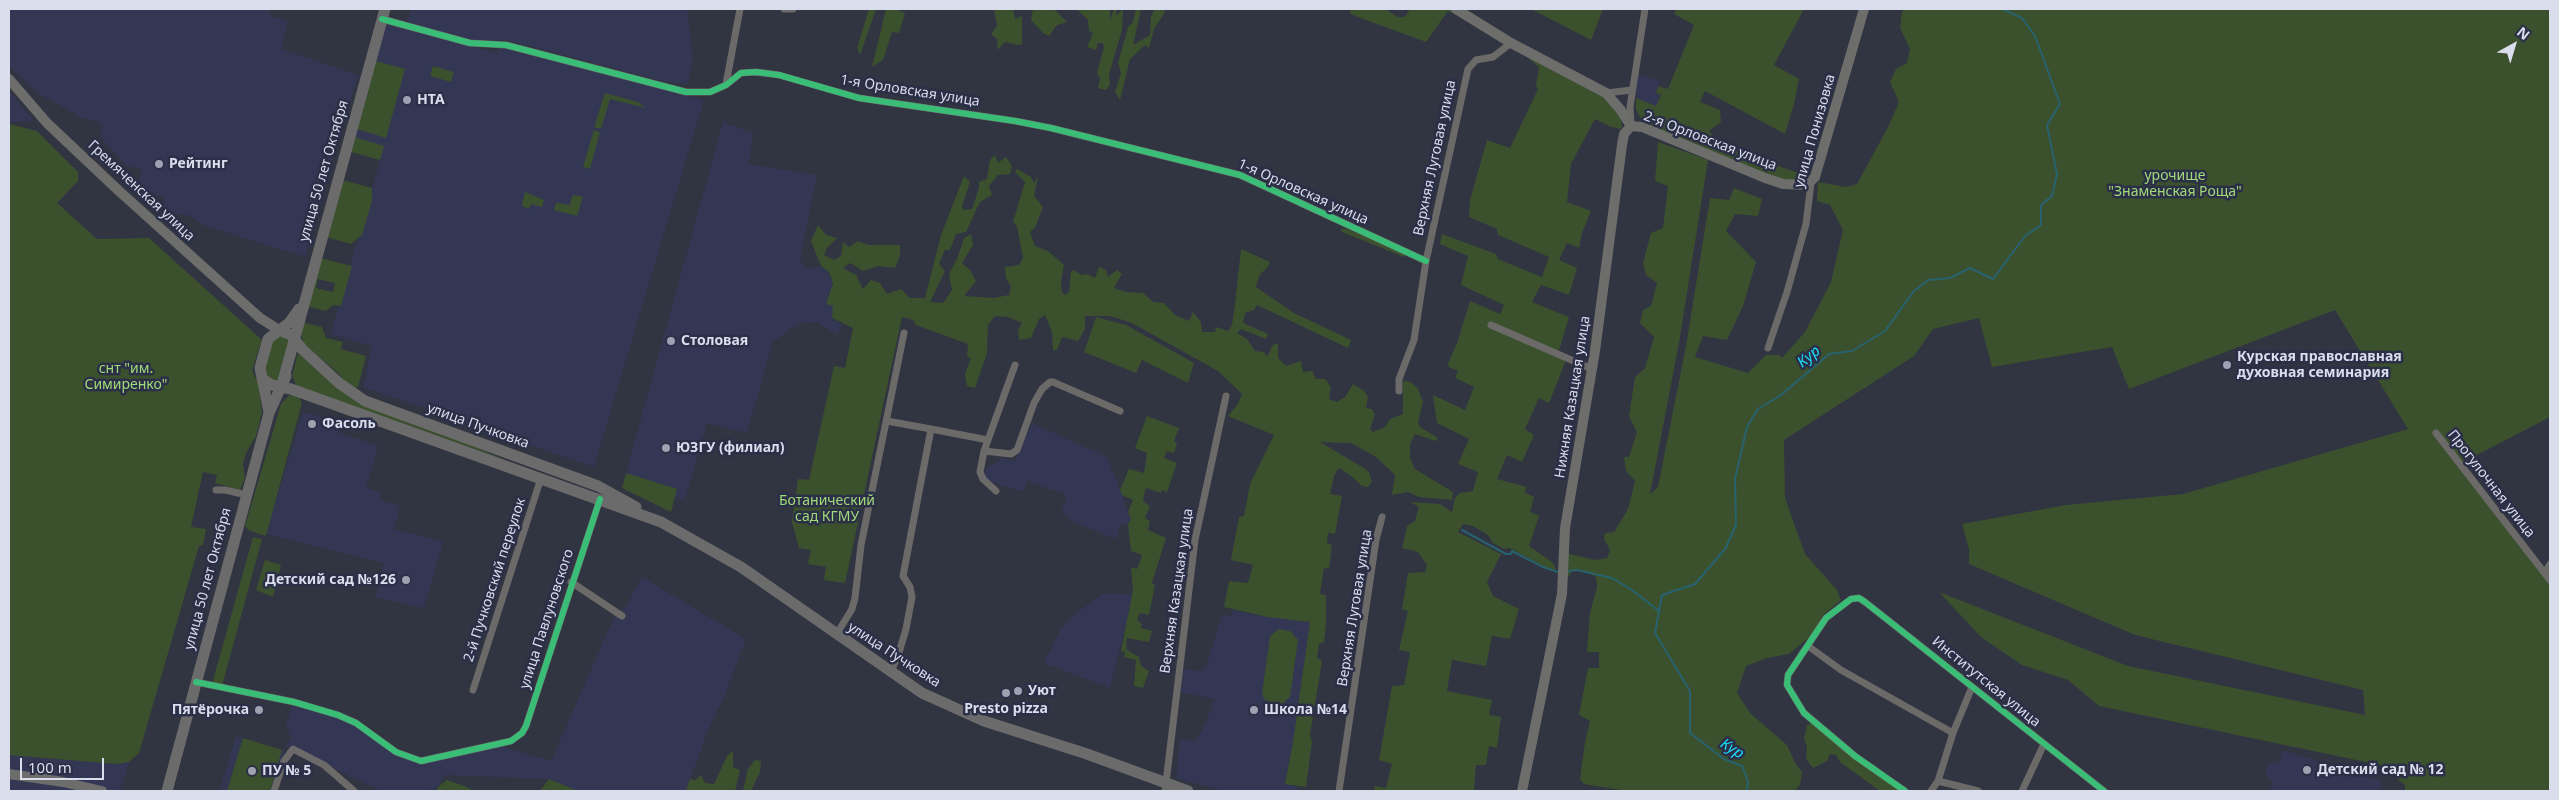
<!DOCTYPE html>
<meta charset="utf-8">
<style>
body{margin:0}
#map{position:relative;width:2559px;height:800px;overflow:hidden;background:#313441;font-family:"Noto Sans",sans-serif}
canvas{display:block}
.frame{position:absolute;inset:0;border:10px solid #d9ddec;pointer-events:none}
.north{position:absolute;left:2489px;top:20px;width:50px;height:50px;-webkit-text-stroke:4px #2b2f47;paint-order:stroke;rotate:39deg;font-size:14px;font-weight:700;line-height:20px;text-align:center;color:#d9ddec}
.north::after{content:'';display:block;margin:auto;width:18px;height:22px;background:#d9ddec;clip-path:polygon(50% 0,100% 100%,50% 72%,0 100%)}
.scale{position:absolute;left:20px;top:758px;width:84px;height:22px;box-sizing:border-box;border:2px solid #d9ddec;border-top:0;padding-left:6px;font-size:15px;line-height:18px;white-space:nowrap;color:#d9ddec;-webkit-text-stroke:4px #2b2f47;paint-order:stroke}
</style>
<div id="map">
<canvas width="2559" height="800"></canvas>
<div class="frame"></div>
<div class="north">N</div>
<div class="scale">100 m</div>
</div>
<script>
const c = document.querySelector('canvas').getContext('2d');
c.lineJoin = 'round';
function fillPath(path, color) { c.fillStyle = color; c.fill(path, 'evenodd'); }
const toPath = rows => new Path2D(rows.map(r => 'M' + r).join(''));
function trace(path, color, width, dash) { c.strokeStyle = color; c.lineWidth = width; c.lineCap = dash ? 'butt' : 'round'; c.setLineDash(dash || []); c.stroke(path); }
function label(font, color, halo, rows, align = 'center') {
  c.font = font + ' "Noto Sans",sans-serif'; c.lineWidth = 5; c.setLineDash([]); c.textBaseline = 'middle'; c.strokeStyle = halo; c.fillStyle = color; for (const [text, x, y, turn = 0] of rows) {
    c.save(); c.translate(x, y); c.rotate((+turn || 0) * Math.PI / 180); c.textAlign = isNaN(turn) ? turn : align; if (halo) c.strokeText(text, 0, 0); c.fillText(text, 0, 0); c.restore();
  }
}
fillPath(toPath([
 [9,9,271,9,269,15,288,21,281,49,358,75,305,257,203,225,188,214,187,216,162,210,165,198,137,189,142,170,125,165,100,136,103,124,81,117,39,94,9,66],
 [411,9,687,9,693,60,688,84,666,82,506,40,478,41,407,23],
 [387,23,497,53,499,46,704,100,594,467,363,387,372,346,331,334,380,160,351,152],
 [1639,74,1660,81,1656,93,1661,94,1653,115,1636,109,1637,75],
 [9,91,34,121,9,122],
 [723,122,753,133,749,164,817,175,800,261,805,269,821,266,829,272,833,288,827,296,833,306,832,318,843,325,837,335,816,322,802,323,793,327,773,342,747,433,707,423,685,500,624,480],
 [303,412,341,422,338,432,378,446,366,487,382,494,380,500,400,506,394,529,443,542,424,608,375,597,384,563,266,534],
 [1032,423,1107,457,1131,519,1128,524,1120,526,1116,539,1070,521,1070,517,1061,513,1067,496,1064,494,1027,481,1023,492,983,479,986,469,1002,458,1015,461],
 [642,577,746,639,724,697,706,735,686,791,578,791,549,779,444,775,439,786,430,791,381,791,286,746,291,738,286,726,292,704,338,717,422,763,500,746,551,761,615,615,625,608],
 [1107,593,1132,595,1127,621,1110,688,1044,663,1060,630,1071,617,1102,594],
 [1232,610,1267,617,1310,622,1293,742,1285,783,1298,787,1297,791,1224,791,1176,778,1180,739,1196,741,1207,720,1214,699,1181,692,1183,669,1199,671,1206,668,1222,615,1231,616],
 [236,736,285,751,273,791,219,791],
 [2283,750,2381,781,2381,790,2270,791,2272,781,2265,775,2270,762,2278,764],
 [9,755,117,764,129,762,120,791,9,791]
]), '#333753');
fillPath(toPath([
 [869,9,876,9,860,55,857,48],
 [886,9,894,9,905,13,899,33,892,32,883,60,872,67],
 [994,9,1013,9,1015,19,1022,16,1022,44,1018,45,1005,42,998,50,997,39,991,34,997,26],
 [1033,9,1054,9,1067,22,1057,25,1049,36,1043,33,1031,20],
 [1077,9,1110,9,1110,20,1114,9,1117,9,1116,16,1123,9,1122,30,1109,74,1110,85,1106,90,1098,88,1100,78,1097,73,1104,47,1103,43,1098,43,1096,50,1087,47,1093,33,1089,31,1088,20],
 [1136,9,1141,9,1133,45,1150,35,1151,16,1155,9,1164,9,1165,12,1154,29,1149,48,1145,45,1130,59,1120,100,1115,92,1121,73,1118,63,1128,27,1133,22],
 [1351,9,1385,9,1398,17,1405,17,1410,9,1452,9,1475,24,1448,11,1426,42,1350,14],
 [1531,9,1603,9,1591,40],
 [1676,9,1804,9,1774,65,1799,79,1794,104,1785,134,1705,91,1700,102,1720,110,1721,122,1709,131,1720,143,1757,159,1811,177,1807,182,1782,181,1644,125,1636,109,1636,98,1656,106,1661,95,1656,93,1658,86,1668,89,1694,25,1674,14],
 [1908,9,2550,9,2550,417,2477,455,2465,468,2550,575,2550,791,2405,791,2405,785,2380,765,2099,706,2068,680,2022,665,1981,637,1939,592,2128,666,2365,715,2363,690,2135,635,1969,564,1969,549,1962,524,2066,505,2183,494,2408,429,2335,310,2129,389,2112,347,1992,367,1979,318,1933,329,1914,356,1784,440,1785,498,1805,554,1837,590,1841,600,1823,615,1812,635,1789,654,1767,658,1746,666,1737,693,1751,714,1787,745,1795,763,1802,772,1800,785,1794,791,1628,791,1584,784,1580,779,1585,742,1590,721,1579,715,1588,668,1599,668,1599,652,1587,652,1590,613,1597,587,1596,577,1589,573,1573,570,1568,577,1565,577,1566,553,1595,560,1607,558,1610,550,1604,539,1605,533,1614,532,1628,509,1635,481,1626,471,1624,457,1629,457,1637,432,1629,416,1635,377,1645,368,1654,337,1640,323,1643,310,1651,306,1657,283,1646,275,1643,263,1651,233,1663,228,1668,186,1655,181,1658,142,1708,160,1679,343,1650,494,1658,487,1686,346,1710,198,1729,200,1734,188,1762,199,1758,216,1735,214,1726,231,1756,262,1743,306,1727,340,1703,336,1695,357,1748,373,1766,355,1779,355,1782,358,1805,332,1831,282,1843,230,1830,205,1817,201,1818,182,1846,187,1857,184,1888,127,1899,102,1890,82,1896,69,1907,63,1910,49,1900,28,1902,11],
 [1528,58,1533,58,1605,98,1621,113,1622,128,1620,129,1609,126,1595,119,1571,164,1567,202,1591,211,1582,233,1579,248,1567,243,1559,260,1577,268,1569,295,1541,285,1532,302,1569,317,1557,357,1566,360,1549,403,1539,398,1525,429,1534,435,1522,462,1507,455,1497,479,1527,487,1524,492,1534,497,1530,512,1539,516,1529,546,1552,562,1556,569,1554,570,1547,568,1510,548,1504,549,1493,543,1488,535,1473,526,1463,524,1458,532,1501,554,1487,582,1493,596,1519,609,1510,639,1492,636,1486,666,1452,660,1447,691,1492,700,1489,715,1501,717,1497,748,1489,746,1486,765,1476,765,1474,791,1374,791,1375,786,1386,788,1392,764,1379,760,1392,686,1404,685,1410,652,1399,650,1408,611,1402,609,1408,573,1425,572,1427,565,1418,552,1402,548,1407,526,1415,521,1419,507,1410,502,1440,504,1452,512,1455,498,1460,493,1473,491,1478,472,1458,464,1469,439,1437,423,1433,395,1465,410,1474,387,1455,378,1458,371,1447,366,1457,343,1470,301,1500,314,1504,305,1461,285,1468,256,1440,244,1442,234,1496,254,1498,259,1542,277,1549,257,1498,235,1497,229,1469,217,1470,200,1487,140,1510,148,1538,89,1536,86,1539,67],
 [376,61,405,69,386,138,357,129],
 [433,66,454,72,451,82,430,76],
 [605,93,638,102,646,108,610,99,601,129,594,127],
 [9,124,37,131,78,172,78,181,57,203,97,239,149,238,262,340,252,370,258,383,262,412,256,436,246,453,243,464,245,478,240,490,215,483,217,475,203,472,191,527,206,529,203,545,199,546,139,753,129,762,117,764,9,755],
 [594,130,600,132,590,169,583,167],
 [355,137,384,146,380,160,351,152],
 [995,155,998,163,1006,157,1012,166,1010,174,998,175,989,186,992,195,980,202,966,232,956,234,950,250,945,250,939,264,945,271,930,302,943,303,952,290,949,274,957,259,964,238,971,234,973,245,962,263,970,270,976,281,964,296,993,298,1009,295,1011,287,1006,278,1005,267,1019,265,1023,258,1017,226,1013,222,1025,182,1015,172,1017,169,1031,177,1034,183,1038,176,1034,196,1043,207,1035,228,1030,232,1035,246,1048,251,1064,265,1061,282,1062,292,1065,295,1069,292,1071,271,1074,270,1081,275,1087,274,1095,278,1099,267,1106,270,1108,277,1117,270,1122,274,1114,288,1126,292,1143,293,1153,302,1164,303,1175,315,1189,321,1193,312,1201,322,1202,332,1215,332,1216,327,1228,331,1232,325,1235,304,1241,249,1270,262,1267,268,1260,274,1256,287,1294,313,1351,340,1348,348,1257,305,1254,310,1245,313,1243,323,1268,334,1266,339,1241,329,1237,333,1247,339,1255,351,1264,352,1267,357,1273,345,1278,343,1278,358,1286,366,1301,361,1303,372,1312,371,1316,379,1325,379,1331,387,1329,399,1337,402,1345,397,1353,384,1364,391,1368,397,1366,408,1372,409,1375,414,1370,429,1373,432,1385,427,1390,419,1403,414,1403,381,1411,382,1418,389,1423,402,1418,422,1420,427,1438,438,1435,441,1415,434,1410,444,1410,458,1415,469,1453,492,1452,500,1419,497,1408,492,1392,495,1395,475,1376,457,1351,443,1320,442,1364,468,1369,472,1372,482,1368,487,1362,486,1351,476,1339,468,1334,476,1330,494,1342,496,1335,534,1328,533,1327,543,1332,545,1329,568,1324,568,1320,594,1326,595,1326,624,1324,642,1319,644,1317,658,1322,661,1310,735,1312,741,1306,787,1285,784,1293,742,1310,622,1267,617,1224,607,1229,581,1248,583,1253,565,1231,560,1239,517,1244,516,1250,484,1274,435,1228,416,1238,404,1242,394,1218,371,1132,323,1110,316,1085,316,1085,329,1078,341,1062,337,1057,350,1053,350,1052,332,1045,315,1039,319,1031,338,1019,340,1018,330,1022,323,1008,317,995,316,988,325,987,353,975,388,967,386,965,374,971,358,967,357,968,344,916,325,913,320,902,317,845,583,824,580,826,567,808,564,811,550,799,548,792,522,798,479,809,480,834,366,845,368,853,328,832,318,833,306,826,304,833,283,829,272,821,266,811,241,818,225,826,235,837,238,827,248,824,255,834,260,841,256,843,242,849,247,858,241,869,245,900,245,900,256,895,268,879,266,863,271,850,263,843,268,856,275,863,289,871,280,880,283,887,294,901,289,910,298,925,298,941,235,964,176,970,182,962,206,964,210,972,209,979,188,979,182,987,179,990,160],
 [342,180,372,188,372,201,362,235,351,244,326,237],
 [525,192,544,200,542,207,531,204,529,209,522,206],
 [575,195,583,197,577,216,554,210,556,203,570,205,572,196],
 [1341,229,1347,229,1406,254,1404,257,1342,232],
 [320,258,352,266,341,306,333,305,326,311,306,306],
 [318,279,335,283,333,292,316,288],
 [1096,317,1126,325,1194,363,1188,383,1142,360,1136,373,1084,352],
 [302,322,322,327,326,338,343,342,341,349,366,356,358,387,353,389,346,383,339,374,304,344,300,330],
 [285,336,290,342,280,379,275,381,263,373,272,341,275,337],
 [298,353,344,391,506,460,297,386,292,376],
 [289,395,299,397,302,403,266,536,250,531,245,526,281,404],
 [1147,416,1179,428,1174,441,1177,444,1174,453,1167,451,1164,458,1177,463,1167,492,1162,490,1161,493,1146,488,1143,499,1144,502,1150,506,1145,518,1150,521,1148,530,1166,538,1152,583,1155,585,1149,615,1140,613,1137,620,1142,624,1141,628,1152,631,1149,642,1127,638,1126,644,1127,650,1139,657,1141,666,1149,671,1143,688,1134,686,1136,660,1124,657,1125,652,1121,651,1133,590,1131,567,1137,569,1142,555,1131,551,1128,524,1131,519,1128,512,1133,500,1122,495,1120,490,1129,469,1144,473,1147,453,1135,448],
 [626,473,677,489,671,512,622,488],
 [253,537,262,539,222,686,212,684],
 [265,560,281,565,273,597,256,590],
 [1279,629,1290,631,1298,640,1290,697,1282,704,1276,705,1264,699,1262,693,1270,636],
 [1811,723,1902,791,1880,791,1840,762,1836,755,1830,754,1827,761,1813,768,1806,759,1807,747,1804,739,1807,725],
 [243,738,282,750,270,791,227,791],
 [733,751,733,767,740,770,735,791,686,791,690,779,695,780,701,775,705,783,714,784,727,756],
 [755,760,761,761,760,772,751,791,743,791,748,769],
 [549,779,578,791,540,791],
 [447,780,467,787,473,791,436,791,439,786]
]), '#3b512e');
trace(toPath([
 [1462,530,1506,554,1511,554,1512,551,1543,567,1558,572],
 [1567,571,1577,570,1612,578,1632,590,1659,611],
 [1747,791,1748,781,1742,766,1724,759,1690,733,1690,691,1655,633,1662,595,1695,584,1725,549,1736,525,1735,479,1747,427,1758,409,1781,395,1829,354,1852,351,1885,331,1913,292,1928,280,1950,278,1970,268,1993,279,2025,236,2041,225,2041,205,2052,196,2057,174,2047,125,2060,104,2035,36,2022,18,2002,9]
]), '#28626e', 2);
trace(toPath([
 [784,9,793,9],
 [382,19,470,43,506,45,686,92,710,92,726,85,741,73,756,72,779,75,859,98,1015,121,1051,128,1240,175,1426,261],
 [726,84,740,9],
 [1606,93,1632,90],
 [1631,123,1630,107,1645,9],
 [1491,325,1592,369],
 [1768,348,1787,292,1806,224,1811,183],
 [1399,391,1399,379,1414,340,1426,261,1468,69,1476,60,1493,57,1511,43],
 [887,421,931,429,903,576,910,587,912,597,906,629,898,656,890,673],
 [931,429,988,440],
 [2436,433,2550,580],
 [984,451,1011,454,1017,450,1034,403,1042,389,1050,382,1053,382,1120,411],
 [216,490,225,490,247,495],
 [996,491,983,479,980,472,984,451,1015,365],
 [2545,573,2550,564],
 [571,582,622,616],
 [836,635,852,609,855,598,861,545,904,333],
 [1808,646,1841,670,1953,733],
 [196,682,294,702,338,715,356,723,396,752,421,761,511,741,522,733,526,726,600,499],
 [473,690,541,478],
 [1938,781,1978,791],
 [274,791,284,761,293,749,324,765,354,791],
 [1165,791,1195,540,1226,396],
 [1339,791,1376,540,1382,517],
 [1905,791,1855,756,1804,713,1787,685,1788,675,1826,618,1851,599,1859,598,1865,602,2104,791],
 [1931,791,1938,781,1953,733,1972,687],
 [2022,791,2044,744]
]), '#6b6a68', 7);
trace(toPath([
 [1456,9,1511,43,1606,93,1620,109,1631,126],
 [9,79,47,123,119,191,260,318,279,330],
 [1631,126,1642,127,1765,178,1783,184,1807,185,1815,177,1864,9],
 [9,774,63,782,102,791],
 [1522,791,1562,594,1565,528,1595,351,1622,145,1624,134,1631,126]
]), '#6d6d6c', 10);
trace(toPath([
 [279,330,291,335,302,349,339,383,365,401,598,486,636,507],
 [262,379,272,385,291,389,661,522,741,567,922,693,984,721,1087,754,1188,791],
 [283,381,385,9],
 [269,412,260,368,268,339,290,322,299,309],
 [167,791,269,413,286,376]
]), '#6c6b6c', 11);
trace(toPath([
 [382,19,470,43,506,45,686,92,710,92,726,85,741,73,756,72,779,75,859,98,1015,121,1051,128,1240,175,1426,261],
 [196,682,294,702,338,715,356,723,396,752,421,761,511,741,522,733,526,726,600,499],
 [1905,791,1855,756,1804,713,1787,685,1788,675,1826,618,1851,599,1859,598,1865,602,2104,791]
]), '#3abd76', 6);
for (const [x, y, r, color] of [
 [407,100,5,"#9ea2b0"],
 [159,164,5,"#9ea2b0"],
 [671,341,5,"#9ea2b0"],
 [2227,365,5,"#9ea2b0"],
 [312,424,5,"#9ea2b0"],
 [666,448,5,"#9ea2b0"],
 [406,580,5,"#9ea2b0"],
 [1018,691,5,"#9ea2b0"],
 [1006,693,5,"#9ea2b0"],
 [259,710,5,"#9ea2b0"],
 [1254,710,5,"#9ea2b0"],
 [2307,770,5,"#9ea2b0"],
 [252,771,5,"#9ea2b0"]
]) { const dot = new Path2D(); dot.arc(x, y, r, 0, 2 * Math.PI); c.fillStyle = color; c.fill(dot); trace(dot, '#2b2f47', 2); }
label('14px', '#d9ddec', '#2b2f47', [
 ["1-я Орловская улица",910,91,9],
 ["улица Понизовка",1815,131,-74],
 ["2-я Орловская улица",1710,141,21],
 ["Верхняя Луговая улица",1435,158,-78],
 ["улица 50 лет Октября",324,171,-74],
 ["Гремяченская улица",141,191,43],
 ["1-я Орловская улица",1303,192,24],
 ["Нижняя Казацкая улица",1573,397,-81],
 ["улица Пучковка",478,426,20],
 ["Прогулочная улица",2491,484,52],
 ["улица 50 лет Октября",208,579,-75],
 ["2-й Пучковский переулок",495,580,-72],
 ["Верхняя Казацкая улица",1177,591,-82],
 ["Верхняя Луговая улица",1355,608,-81],
 ["улица Павлуновского",547,619,-72],
 ["улица Пучковка",894,655,33],
 ["Институтская улица",1986,682,39]
]);
label('bold 14px', '#d9ddec', '#2b2f47', [
 ["НТА",417,100],
 ["Рейтинг",169,164],
 ["Столовая",681,341],
 ["Курская православная",2237,357],
 ["духовная семинария",2237,373],
 ["Фасоль",322,424],
 ["ЮЗГУ (филиал)",676,448],
 ["Детский сад №126",396,580,"right"],
 ["Уют",1028,691],
 ["Presto pizza",1006,709,"center"],
 ["Пятёрочка",249,710,"right"],
 ["Школа №14",1264,710],
 ["Детский сад № 12",2317,770],
 ["ПУ № 5",262,771]
], 'left');
label('14px', '#a1da78', '#2b2f47', [
 ["урочище",2175,176],
 ["\"Знаменская Роща\"",2175,192],
 ["снт \"им.",126,369],
 ["Симиренко\"",126,385],
 ["Ботанический",827,501],
 ["сад КГМУ",827,517]
]);
label('italic 15px', '#19ddfa', '#2b2f47', [
 ["Кур",1809,357,-39],
 ["Кур",1732,749,32]
]);
</script>
